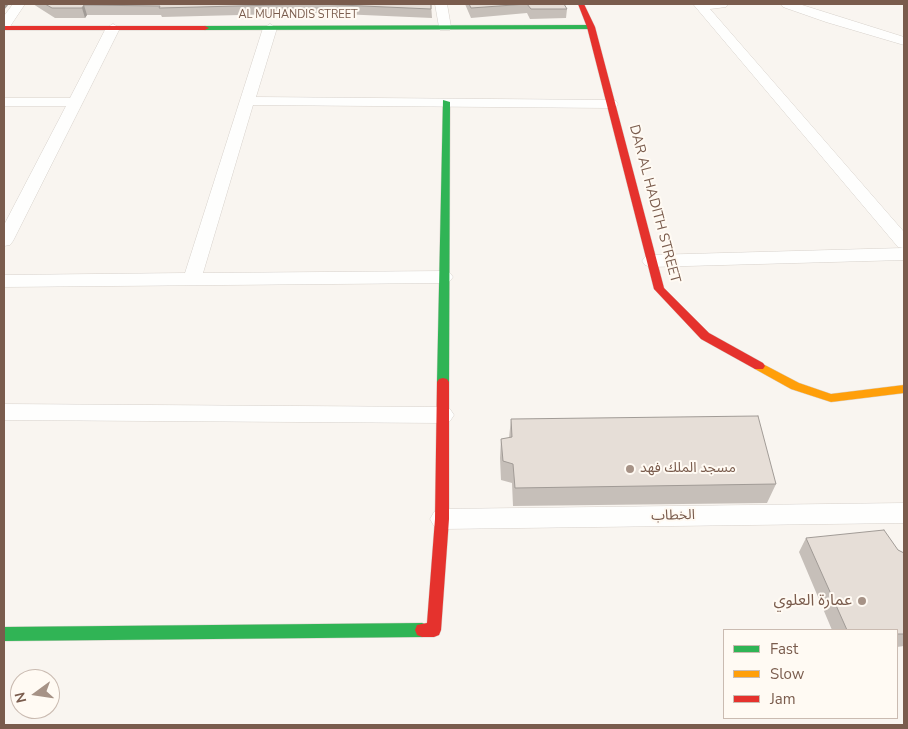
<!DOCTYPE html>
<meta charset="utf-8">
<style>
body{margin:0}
#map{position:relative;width:908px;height:729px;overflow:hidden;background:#f9f5f0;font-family:"Nunito Sans",sans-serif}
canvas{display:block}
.frame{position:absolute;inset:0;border:5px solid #7a5c4d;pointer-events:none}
.legend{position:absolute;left:723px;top:629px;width:175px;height:90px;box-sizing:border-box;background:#fffaf3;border:1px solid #cabbb1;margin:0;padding:6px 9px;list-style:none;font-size:15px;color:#7a5c4d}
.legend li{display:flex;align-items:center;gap:10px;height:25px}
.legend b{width:25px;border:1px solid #cabbb1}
.north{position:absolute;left:10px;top:669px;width:50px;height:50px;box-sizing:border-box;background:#fffaf3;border:1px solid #cabbb1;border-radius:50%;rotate:256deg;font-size:14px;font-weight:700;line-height:20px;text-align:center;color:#7a5c4d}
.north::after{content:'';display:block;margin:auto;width:18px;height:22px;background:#a69286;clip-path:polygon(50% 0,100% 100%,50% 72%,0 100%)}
</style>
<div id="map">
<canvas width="908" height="729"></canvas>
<div class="frame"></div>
<ul class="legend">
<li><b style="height:6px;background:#30b455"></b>Fast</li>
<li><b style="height:6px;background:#ff9f0a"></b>Slow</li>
<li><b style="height:6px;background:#e5322d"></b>Jam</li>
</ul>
<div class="north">N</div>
</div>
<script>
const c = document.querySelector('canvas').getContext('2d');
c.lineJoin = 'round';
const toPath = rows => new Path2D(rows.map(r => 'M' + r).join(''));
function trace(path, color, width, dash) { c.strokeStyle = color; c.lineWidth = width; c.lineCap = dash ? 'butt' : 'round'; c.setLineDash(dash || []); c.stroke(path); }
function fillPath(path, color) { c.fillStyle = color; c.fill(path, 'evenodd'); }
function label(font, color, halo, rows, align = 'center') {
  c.font = font + ' "Nunito Sans","Noto Sans Arabic",sans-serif'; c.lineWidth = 4; c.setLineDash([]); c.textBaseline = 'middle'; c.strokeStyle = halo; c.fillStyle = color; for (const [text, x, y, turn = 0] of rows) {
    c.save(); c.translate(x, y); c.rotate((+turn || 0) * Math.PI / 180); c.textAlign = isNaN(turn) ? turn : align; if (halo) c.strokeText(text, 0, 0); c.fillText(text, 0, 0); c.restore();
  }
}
const street = toPath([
 [13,4,25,4,9,28,4,29,4,16,13,4],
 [435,4,447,4,451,27,450,30,440,30,439,27,435,4],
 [693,4,728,4,726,7,710,9,904,232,904,260,651,267,645,265,642,261,645,257,651,255,903,248,898,247,693,4],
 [781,4,799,4,904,37,904,45,826,22,783,7,781,4],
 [113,24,120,28,83,102,13,241,10,245,4,246,4,225,66,106,4,106,4,98,70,98,106,28,113,24],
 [270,24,277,28,256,97,611,100,616,101,618,104,616,107,611,108,253,105,203,273,444,271,450,273,453,277,450,281,444,283,4,287,4,275,185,273,263,28,270,24],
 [4,404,443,407,450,409,454,415,450,421,443,423,4,420,4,404],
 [904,503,904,523,442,529,434,526,430,519,434,512,442,509,904,503]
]);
const fast = toPath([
 [591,25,594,25,594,29,205,30,201,28,205,26,591,25],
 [443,100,450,102,449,382,447,385,443,386,439,385,437,382,443,100],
 [422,623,427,625,429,630,427,635,422,637,4,641,4,627,422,623]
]);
const slow = toPath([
 [759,362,799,383,831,394,904,385,904,393,831,402,791,389,755,369,753,366,759,362]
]);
const jam = toPath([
 [578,4,584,4,595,27,664,288,709,333,763,363,765,366,763,369,755,369,701,339,654,289,587,27,578,4],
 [4,26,205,26,209,28,205,30,4,30,4,26],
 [443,378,447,379,449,382,449,519,441,630,439,635,434,637,422,637,417,635,415,630,417,625,427,623,435,519,437,382,439,379,443,378]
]);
trace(street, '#d7d1cb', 1);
trace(fast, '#d9d2cb', 1);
trace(slow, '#d9d2cb', 1);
trace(jam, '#d9d2cb', 1);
fillPath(street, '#fefefd');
fillPath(fast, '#30b455');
fillPath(slow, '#ff9f0a');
fillPath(jam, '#e5322d');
fillPath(toPath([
 [33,4,431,4,432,18,318,13,162,17,161,15,87,15,85,18,55,18],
 [465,4,564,4,567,9,566,18,530,19,527,13,471,18],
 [511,419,776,484,767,503,513,506,512,483,501,480,500,458,501,439,509,438],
 [806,538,898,550,904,553,904,646,897,647,897,630,832,630,799,552]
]), '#c6bfb9');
fillPath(toPath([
 [4,4,9,4,4,10],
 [84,5,87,15,85,18,82,8]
]), '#a19b96');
const building = toPath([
 [45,4,315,4,159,8,160,6,84,5,82,8,52,8,45,4],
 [318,4,431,4,431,9,318,4],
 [469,4,527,4,471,8,469,4],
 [527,4,564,4,567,9,531,9,527,4],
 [758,416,776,484,515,488,513,464,503,461,501,439,512,437,511,419,758,416],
 [884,530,898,550,904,553,904,634,897,634,897,630,847,630,806,538,884,530]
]);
fillPath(building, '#e6ded7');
trace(building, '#a19b96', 1);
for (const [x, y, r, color] of [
 [630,469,5,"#a69286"],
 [862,601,5,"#a69286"]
]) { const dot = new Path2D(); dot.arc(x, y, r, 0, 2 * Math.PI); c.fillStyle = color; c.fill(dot); trace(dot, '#fffaf3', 2); }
label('11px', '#7a5c4d', '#fffaf3', [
 ["AL MUHANDIS STREET",298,15]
]);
label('14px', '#7a5c4d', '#fffaf3', [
 ["DAR AL HADITH STREET",654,204,75],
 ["الخطاب",673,516,-1]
]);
label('14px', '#7a5c4d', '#fffaf3', [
 ["مسجد الملك فهد",640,469]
], 'left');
label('16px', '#7a5c4d', '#fffaf3', [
 ["عمارة العلوي",852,601]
], 'right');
</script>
